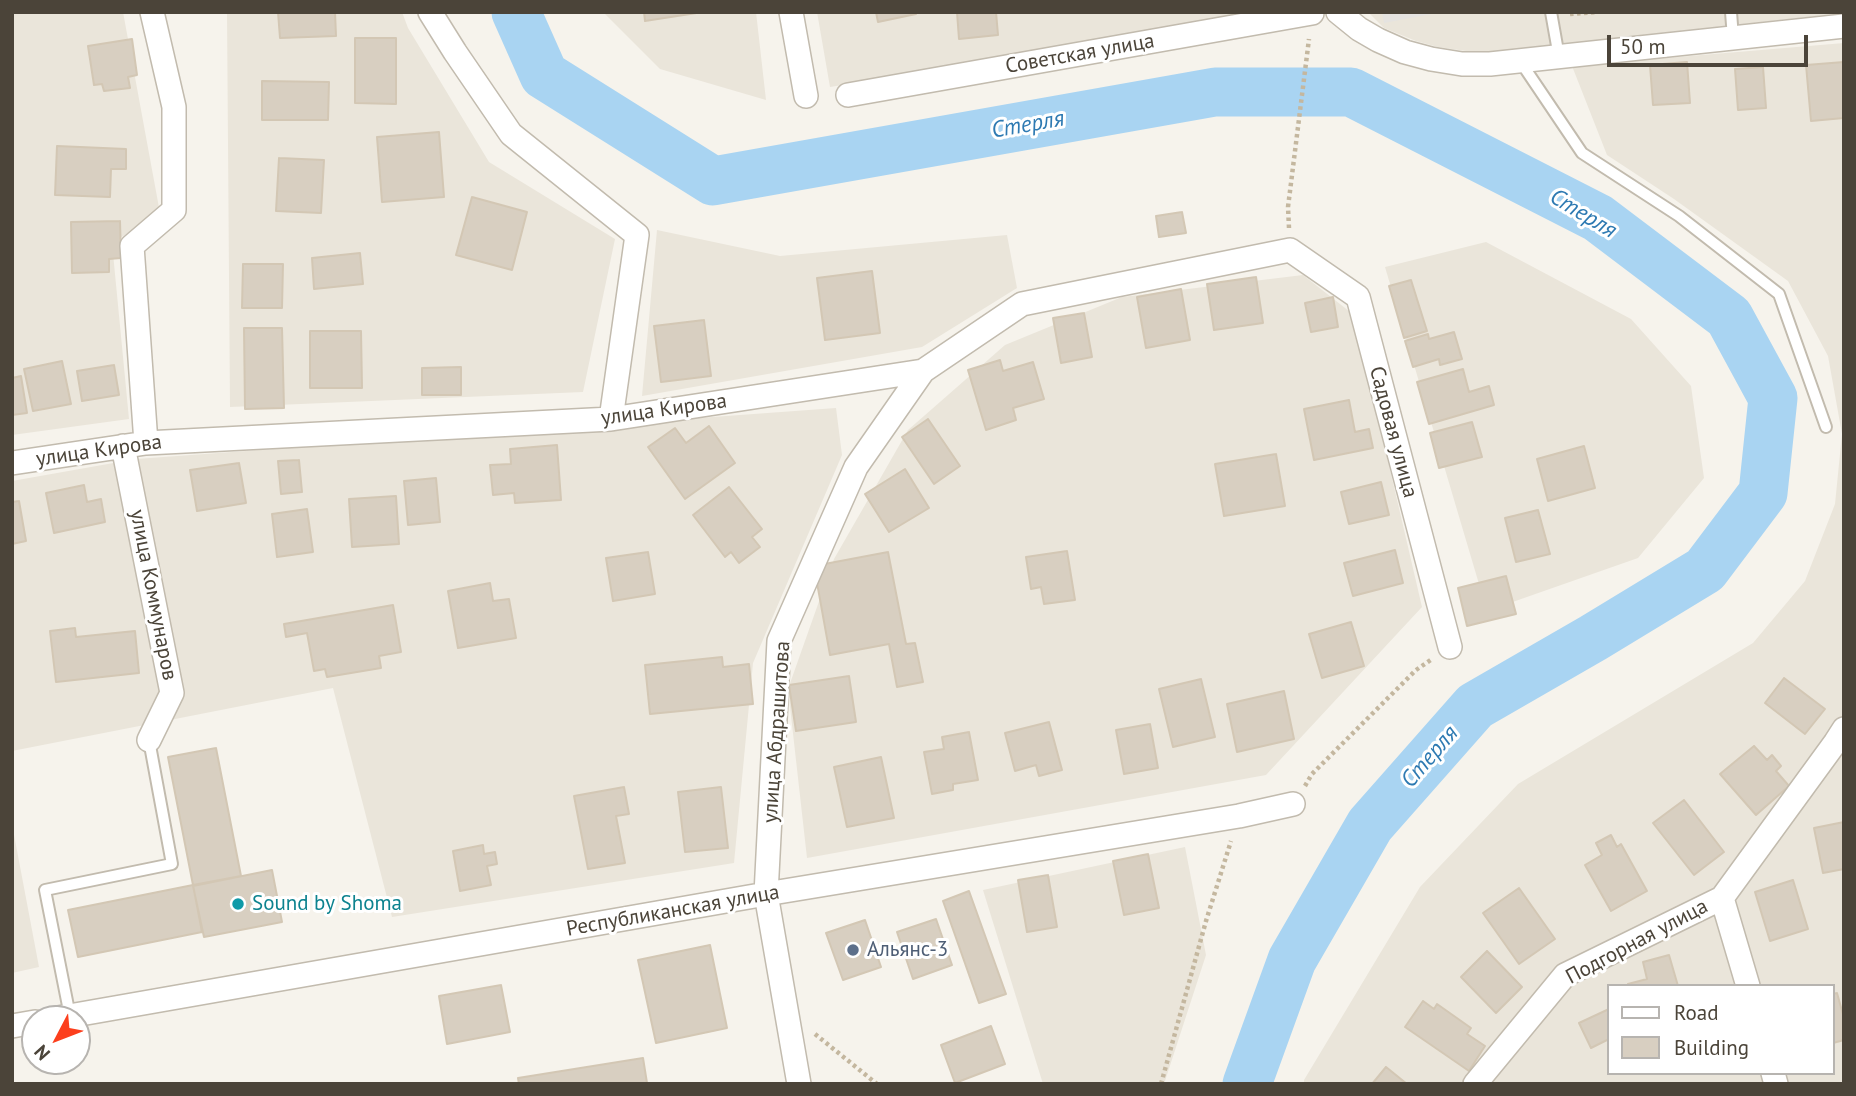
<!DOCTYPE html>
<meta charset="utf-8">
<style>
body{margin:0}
#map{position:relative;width:1856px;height:1096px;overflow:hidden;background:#f6f3ec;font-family:"PT Sans",sans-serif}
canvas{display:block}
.frame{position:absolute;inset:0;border:14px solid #4b4439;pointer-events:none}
.legend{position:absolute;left:1607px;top:984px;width:228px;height:91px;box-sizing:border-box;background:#fff;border:2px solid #b7b4b0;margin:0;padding:9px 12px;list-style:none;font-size:21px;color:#4b4439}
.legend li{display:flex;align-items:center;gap:14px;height:35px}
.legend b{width:35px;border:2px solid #b7b4b0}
.north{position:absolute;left:21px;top:1005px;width:70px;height:70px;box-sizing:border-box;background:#fff;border:2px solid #b7b4b0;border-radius:50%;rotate:228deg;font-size:19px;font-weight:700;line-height:28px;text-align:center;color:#4b4439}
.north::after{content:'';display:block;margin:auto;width:24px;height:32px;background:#fc3f1d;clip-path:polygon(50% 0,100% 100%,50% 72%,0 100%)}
.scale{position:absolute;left:1607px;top:35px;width:201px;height:32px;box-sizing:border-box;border:4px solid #4b4439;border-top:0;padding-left:9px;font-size:21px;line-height:24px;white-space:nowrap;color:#4b4439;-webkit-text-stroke:5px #fff;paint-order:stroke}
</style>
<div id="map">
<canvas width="1856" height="1096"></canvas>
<div class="frame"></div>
<ul class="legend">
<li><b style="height:9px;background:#fff"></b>Road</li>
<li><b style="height:19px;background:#d8cfc1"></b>Building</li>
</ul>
<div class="north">N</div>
<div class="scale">50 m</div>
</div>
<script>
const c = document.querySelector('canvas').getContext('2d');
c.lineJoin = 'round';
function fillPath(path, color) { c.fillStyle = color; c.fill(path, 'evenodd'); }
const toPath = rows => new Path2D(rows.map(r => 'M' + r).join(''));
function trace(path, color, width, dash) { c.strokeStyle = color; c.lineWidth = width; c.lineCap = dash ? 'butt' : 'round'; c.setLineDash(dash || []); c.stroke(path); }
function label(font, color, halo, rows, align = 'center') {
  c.font = font + ' "PT Sans",sans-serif'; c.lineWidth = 6; c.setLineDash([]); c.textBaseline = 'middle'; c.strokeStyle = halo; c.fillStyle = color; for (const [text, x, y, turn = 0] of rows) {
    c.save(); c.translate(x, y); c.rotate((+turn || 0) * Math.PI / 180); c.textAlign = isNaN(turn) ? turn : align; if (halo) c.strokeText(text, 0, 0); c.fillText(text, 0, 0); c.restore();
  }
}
fillPath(toPath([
 [12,12,123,12,160,213,112,243,129,419,12,435],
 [227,12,402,12,408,28,489,162,615,239,583,392,230,407],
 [603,12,756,12,766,100,660,69],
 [817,12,1292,12,1292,13,830,87],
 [1368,12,1844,12,1844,13,1480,53,1438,47,1416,41,1384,28],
 [1844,43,1844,1084,1304,1084,1304,1080,1420,887,1518,784,1753,643,1805,581,1835,504,1842,434,1828,356,1788,281,1674,199,1607,155,1572,66],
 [1609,986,1833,986,1833,1073,1609,1073],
 [657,230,780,256,1007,235,1017,288,922,347,642,396],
 [1486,242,1631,319,1691,386,1704,478,1638,558,1487,611,1385,267],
 [1303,275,1354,315,1422,607,1266,775,807,858,788,689,834,559,908,430,1005,345,1122,297],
 [836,408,842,455,753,663,734,863,392,917,333,688,12,751,12,481,136,459],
 [12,824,39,967,12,973],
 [1185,847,1206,955,1164,1084,1043,1084,983,890]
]), '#eae5da');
fillPath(toPath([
 [1382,12,1442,12,1384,23]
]), '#e5e3e0');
trace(toPath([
 [516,12,544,75,713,181,1215,92,1351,92,1598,218,1729,317,1773,398,1763,493,1705,570,1593,638,1475,706,1370,825,1292,960,1247,1084]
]), '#a9d4f2', 49);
const building = toPath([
 [278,12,335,12,336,36,280,38,278,12],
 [644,12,703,12,645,21,644,12],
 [876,12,915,12,916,14,878,22,876,12],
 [957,12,996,12,998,35,959,39,957,12],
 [355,38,396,38,396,104,355,103,355,38],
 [132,39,137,75,128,77,130,88,104,91,102,84,94,85,88,46,132,39],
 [1687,62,1690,103,1653,105,1650,65,1687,62],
 [1844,62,1844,118,1811,121,1806,65,1844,62],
 [1763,67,1766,108,1738,110,1735,69,1763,67],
 [262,81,329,82,328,120,262,120,262,81],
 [439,132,444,197,382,202,377,137,439,132],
 [57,146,126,149,126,169,111,169,110,197,55,195,57,146],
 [279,158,324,160,321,213,276,211,279,158],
 [472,197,527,212,512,270,456,255,472,197],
 [1182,212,1186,233,1159,237,1156,216,1182,212],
 [120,221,121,258,109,259,109,272,72,273,71,222,120,221],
 [360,253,363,284,314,289,312,258,360,253],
 [243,264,283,264,282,308,242,308,243,264],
 [872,271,880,333,825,340,817,278,872,271],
 [1256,277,1263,323,1214,330,1207,284,1256,277],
 [1411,280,1427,331,1404,338,1389,286,1411,280],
 [1181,289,1190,340,1146,348,1137,297,1181,289],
 [1333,297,1338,327,1311,332,1305,303,1333,297],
 [1084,313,1092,357,1061,363,1053,318,1084,313],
 [704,320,711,376,661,382,654,326,704,320],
 [244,328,282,328,284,408,245,409,244,328],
 [310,331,361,331,362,388,310,388,310,331],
 [1454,332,1462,359,1440,365,1439,359,1413,367,1405,341,1428,334,1429,339,1454,332],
 [1000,360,1003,371,1033,362,1044,399,1013,408,1016,420,986,430,968,370,1000,360],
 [62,361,71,404,33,411,24,369,62,361],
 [114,365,119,395,82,401,77,371,114,365],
 [461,367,461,395,422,395,422,368,461,367],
 [1463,369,1469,392,1489,386,1494,405,1429,424,1417,382,1463,369],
 [21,376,27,413,12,415,12,378,21,376],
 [1349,400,1355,432,1369,429,1373,448,1314,460,1304,409,1349,400],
 [928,419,960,466,934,484,902,437,928,419],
 [1472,422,1482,457,1439,468,1430,433,1472,422],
 [709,426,735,463,685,499,648,447,675,428,686,443,709,426],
 [557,445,561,500,515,503,514,493,493,495,490,465,511,464,510,449,557,445],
 [1584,446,1595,488,1548,501,1537,459,1584,446],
 [1276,454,1285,506,1224,516,1215,464,1276,454],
 [299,460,302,492,281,494,278,461,299,460],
 [239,463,246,503,197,511,190,470,239,463],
 [905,469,929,508,889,532,865,494,905,469],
 [436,478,440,522,408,525,404,481,436,478],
 [1381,482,1389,515,1349,524,1341,492,1381,482],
 [84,485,87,502,101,499,105,522,54,533,46,493,84,485],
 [729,487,762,529,752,537,760,547,739,563,731,552,725,557,693,515,729,487],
 [396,496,399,544,352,547,349,499,396,496],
 [19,501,26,541,12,544,12,502,19,501],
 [307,509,313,552,277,557,272,514,307,509],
 [1538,510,1550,554,1516,562,1505,518,1538,510],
 [1395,550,1403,583,1353,596,1344,563,1395,550],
 [1067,551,1075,600,1044,604,1041,587,1031,589,1026,557,1067,551],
 [648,552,655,594,613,601,606,558,648,552],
 [888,552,906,644,915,643,923,682,897,687,889,644,830,655,814,566,888,552],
 [1506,576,1516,614,1467,626,1458,588,1506,576],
 [490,583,493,601,509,599,516,638,458,648,448,591,490,583],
 [393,605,401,652,379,656,381,668,327,677,325,669,314,671,307,633,286,637,284,624,393,605],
 [1351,622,1364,666,1322,678,1309,634,1351,622],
 [75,628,76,637,135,631,139,673,56,682,50,631,75,628],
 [722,657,723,667,749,664,753,704,650,714,645,665,722,657],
 [849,676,856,722,796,731,789,685,849,676],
 [1784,678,1825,709,1805,734,1765,703,1784,678],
 [1201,679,1215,737,1173,747,1159,689,1201,679],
 [1284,691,1294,739,1237,752,1227,704,1284,691],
 [1049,722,1062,770,1039,776,1036,765,1015,771,1005,733,1049,722],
 [1150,724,1158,768,1124,774,1116,730,1150,724],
 [969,732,978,780,953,784,953,790,932,794,924,752,944,749,942,737,969,732],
 [1754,746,1767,760,1772,755,1781,766,1776,771,1789,786,1756,815,1720,774,1754,746],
 [216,748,241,876,193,885,168,757,216,748],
 [881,757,894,818,847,827,834,767,881,757],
 [624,787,629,814,616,816,625,863,588,869,574,796,624,787],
 [721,787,728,848,685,852,678,792,721,787],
 [1684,800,1724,852,1694,875,1653,823,1684,800],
 [1844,822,1844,869,1823,873,1814,828,1844,822],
 [1611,835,1617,847,1621,844,1647,891,1611,911,1585,865,1602,855,1596,843,1611,835],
 [483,845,484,854,495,852,497,864,487,866,491,885,460,891,453,851,483,845],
 [1148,854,1159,908,1124,915,1113,861,1148,854],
 [272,870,282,922,204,937,193,886,272,870],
 [1048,875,1057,927,1027,932,1018,880,1048,875],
 [1793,880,1808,929,1770,941,1755,892,1793,880],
 [193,885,202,932,78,957,68,910,193,885],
 [1519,888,1555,939,1519,964,1483,913,1519,888],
 [969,891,1006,994,979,1003,943,901,969,891],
 [936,919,952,965,913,979,897,932,936,919],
 [865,920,881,967,843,980,826,933,865,920],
 [710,945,727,1028,656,1043,638,960,710,945],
 [1487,951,1522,987,1496,1013,1461,977,1487,951],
 [1669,955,1678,986,1629,986,1628,984,1647,979,1643,962,1669,955],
 [501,985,510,1032,447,1044,439,996,501,985],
 [1837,993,1844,1018,1844,1040,1833,1043,1833,994,1837,993],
 [1423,1001,1434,1009,1437,1004,1471,1028,1467,1034,1485,1046,1469,1071,1405,1027,1423,1001],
 [1609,1009,1609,1039,1591,1048,1579,1023,1609,1009],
 [991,1026,1005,1064,955,1083,941,1045,991,1026],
 [643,1058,647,1083,519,1084,518,1078,643,1058],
 [1386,1067,1407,1084,1372,1084,1386,1067]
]);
fillPath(building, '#d8cfc1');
trace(building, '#d3c7b4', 2);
const service = toPath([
 [1551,12,1559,57],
 [1731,12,1733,38],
 [1520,61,1582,153,1679,216,1779,294,1826,427],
 [70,1016,45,890,172,864,149,740]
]);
const minor = toPath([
 [430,12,455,52,511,134,637,235,611,419],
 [791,12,806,96],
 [1338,12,1359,29,1378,40,1405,52,1431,59,1462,64,1490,64,1844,26],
 [848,95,1312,13],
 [146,443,132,246,174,210,174,107,152,12],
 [123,446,172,693,149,740],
 [12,463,146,443,611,419,923,371,1022,304,1290,250,1358,297,1450,647],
 [1722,898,1748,986],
 [52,1019,766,894,1239,816,1293,804],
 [12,1026,35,1022],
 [1773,1073,1776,1084],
 [799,1084,766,894,779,641,856,467,923,371],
 [1475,1084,1565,975,1722,898,1835,743,1844,729]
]);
trace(service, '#c2bbae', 14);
trace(minor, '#c2bbae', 26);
trace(toPath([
 [1570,14,1597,12],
 [1289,228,1288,207,1309,39],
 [1305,786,1312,774,1416,670,1432,659],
 [815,1034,877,1084],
 [1161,1084,1206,921,1231,841]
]), '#c4b79f', 4.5, [3.5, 3.5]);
trace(service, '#fff', 10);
trace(minor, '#fff', 23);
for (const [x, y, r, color] of [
 [238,904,7,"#0f9aa8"],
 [853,950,7,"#5c6f8a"]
]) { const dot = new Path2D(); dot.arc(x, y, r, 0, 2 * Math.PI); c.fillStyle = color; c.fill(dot); trace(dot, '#fff', 2.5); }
label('21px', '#4b4439', '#fff', [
 ["Советская улица",1080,54,-10],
 ["улица Кирова",664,410,-8],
 ["Садовая улица",1393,432,75],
 ["улица Кирова",99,451,-8],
 ["улица Коммунаров",153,595,79],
 ["улица Абдрашитова",777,732,-86],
 ["Республиканская улица",673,911,-10],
 ["Подгорная улица",1637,942,-28]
]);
label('21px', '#0d838f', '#fff', [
 ["Sound by Shoma",252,904]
], 'left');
label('21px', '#4e5e75', '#fff', [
 ["Альянс-3",867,950]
], 'left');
label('italic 23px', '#2e7ab2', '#fff', [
 ["Стерля",1028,125,-10],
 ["Стерля",1583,214,31],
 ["Стерля",1430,757,-49]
]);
</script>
